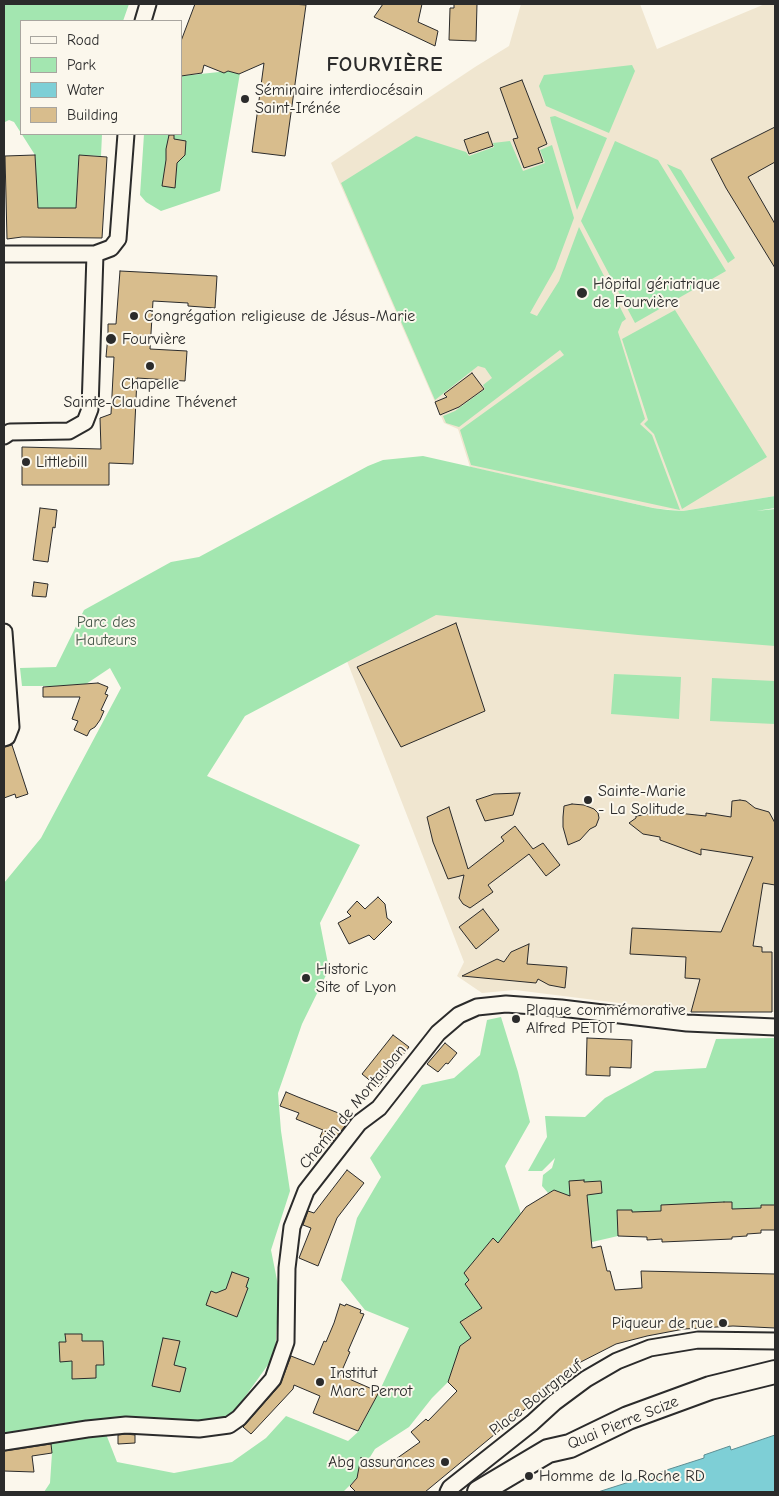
<!DOCTYPE html>
<meta charset="utf-8">
<style>
body{margin:0}
#map{position:relative;width:779px;height:1496px;overflow:hidden;background:#fbf7ec;font-family:"Comic Neue",sans-serif}
canvas{display:block}
.frame{position:absolute;inset:0;border:5px solid #2b2b2b;pointer-events:none}
.legend{position:absolute;left:20px;top:20px;width:162px;height:115px;box-sizing:border-box;background:#fbf7ec;border:1px solid #a8a59f;margin:0;padding:6px 9px;list-style:none;font-size:15px;color:#2b2b2b}
.legend li{display:flex;align-items:center;gap:10px;height:25px}
.legend b{width:25px;border:1px solid #a8a59f}
</style>
<div id="map">
<canvas width="779" height="1496"></canvas>
<div class="frame"></div>
<ul class="legend">
<li><b style="height:6px;background:#fbf7ec"></b>Road</li>
<li><b style="height:14px;background:#a3e6b0"></b>Park</li>
<li><b style="height:14px;background:#7ecfd6"></b>Water</li>
<li><b style="height:14px;background:#d8bd8d"></b>Building</li>
</ul>
</div>
<script>
const c = document.querySelector('canvas').getContext('2d');
c.lineJoin = 'round';
function fillPath(path, color) { c.fillStyle = color; c.fill(path, 'evenodd'); }
const toPath = rows => new Path2D(rows.map(r => 'M' + r).join(''));
function trace(path, color, width, dash) { c.strokeStyle = color; c.lineWidth = width; c.lineCap = dash ? 'butt' : 'round'; c.setLineDash(dash || []); c.stroke(path); }
function label(font, color, halo, rows, align = 'center') {
  c.font = font + ' "Comic Neue",sans-serif'; c.lineWidth = 4; c.setLineDash([]); c.textBaseline = 'middle'; c.strokeStyle = halo; c.fillStyle = color; for (const [text, x, y, turn = 0] of rows) {
    c.save(); c.translate(x, y); c.rotate((+turn || 0) * Math.PI / 180); c.textAlign = isNaN(turn) ? turn : align; if (halo) c.strokeText(text, 0, 0); c.fillText(text, 0, 0); c.restore();
  }
}
fillPath(toPath([
 [521,4,640,4,657,49,765,4,775,4,775,496,683,511,653,508,470,467,458,429,444,423,331,163,475,67,509,46],
 [775,545,775,1012,691,1012,515,990,482,993,457,976,464,962,338,638,420,566]
]), '#f0e6d0');
fillPath(toPath([
 [4,4,129,4,123,21,21,21,21,134,102,134,101,156,79,155,76,208,36,208,35,155,14,122,9,120,5,122,4,125],
 [632,65,635,71,609,133,546,106,539,86,544,75],
 [229,71,240,73,220,191,161,211,146,202,140,195,144,134,181,134,181,76],
 [555,116,607,138,577,210,551,122,550,117],
 [416,136,466,152,469,156,494,147,493,143,510,141,523,171,545,163,540,150,552,145,574,218,555,269,530,313,537,316,559,281,579,227,626,319,622,322,618,332,645,419,640,424,652,435,680,510,471,465,460,430,564,355,560,350,459,427,446,423,443,416,455,411,485,389,483,385,492,378,485,368,478,366,435,400,341,183],
 [615,141,658,160,726,271,635,323,581,221],
 [667,164,681,170,735,258,728,263],
 [675,310,767,457,682,509,654,434,644,424,648,420,622,339],
 [423,456,653,508,668,510,683,511,775,496,775,508,756,511,775,509,775,646,638,635,436,615,245,716,207,776,360,845,320,923,329,969,302,1024,278,1093,281,1131,290,1191,271,1250,279,1290,275,1355,242,1401,228,1417,205,1424,4,1437,4,883,41,838,121,688,110,668,86,684,55,686,22,686,20,668,56,667,84,610,171,562,199,557,368,466,383,460],
 [614,674,681,677,679,719,611,714],
 [712,678,775,681,775,724,710,721],
 [501,1017,518,1072,530,1122,505,1166,521,1214,471,1338,449,1381,432,1398,409,1427,375,1449,357,1478,343,1492,44,1492,50,1483,52,1453,50,1439,106,1434,117,1462,174,1473,232,1462,266,1438,286,1416,348,1441,358,1432,379,1392,409,1328,365,1310,341,1280,357,1218,381,1177,370,1158,422,1085,454,1078,480,1055,487,1020],
 [775,1038,775,1205,618,1236,592,1242,573,1206,562,1207,559,1192,554,1190,548,1193,542,1186,543,1175,552,1168,555,1158,542,1171,528,1171,547,1137,545,1116,585,1117,605,1098,655,1071,706,1068,716,1039]
]), '#a3e6b0');
const water = toPath([
 [775,1435,775,1492,598,1492,704,1458,704,1455,730,1446,731,1450,775,1435]
]);
fillPath(water, '#7ecfd6');
trace(water, '#5d8d92', 1);
const building = toPath([
 [195,4,292,4,306,5,285,156,252,152,264,63,239,74,228,71,224,73,204,65,202,73,181,76,181,41,195,4],
 [383,4,422,4,418,22,438,31,435,46,374,17,383,4],
 [454,4,477,4,476,41,449,40,450,8,454,8,454,4],
 [522,80,547,144,538,148,543,162,524,168,513,139,518,138,500,88,522,80],
 [775,127,775,162,748,177,775,224,775,268,726,188,711,159,775,127],
 [488,132,493,146,469,154,464,140,488,132],
 [169,135,174,135,174,139,186,141,185,155,177,163,175,188,162,186,166,160,166,149,169,135],
 [35,155,38,208,76,208,79,155,107,157,102,238,22,237,7,239,5,156,35,155],
 [120,271,217,276,215,308,188,306,188,303,153,301,150,349,187,351,185,381,137,378,133,464,109,463,109,485,22,485,22,447,101,449,100,418,111,414,114,357,106,357,108,335,108,324,116,324,120,271],
 [472,373,484,389,459,407,440,415,435,402,447,397,444,394,472,373],
 [40,508,57,510,55,528,53,527,48,562,33,560,40,508],
 [34,582,48,584,46,597,32,596,34,582],
 [456,623,485,711,401,747,357,667,456,623],
 [98,683,108,687,105,694,108,695,101,710,104,711,100,720,95,727,90,730,87,736,74,730,78,721,72,719,80,697,43,697,43,687,98,683],
 [12,745,28,794,16,798,15,794,4,798,4,747,12,745],
 [520,793,513,815,485,821,476,800,494,794,520,793],
 [740,800,746,801,755,808,769,812,775,823,775,885,763,883,753,946,762,947,762,952,772,952,772,1012,691,1012,700,979,685,978,686,957,630,954,632,928,721,932,753,857,701,849,701,855,660,840,660,837,643,834,629,823,636,818,636,816,657,813,678,813,706,816,706,813,731,817,732,801,740,800],
 [572,804,584,805,594,809,598,813,599,818,596,826,590,829,580,840,568,845,563,827,563,817,564,806,572,804],
 [449,807,468,869,504,841,501,837,515,826,533,849,543,843,560,865,546,876,529,854,488,885,493,892,470,908,463,904,459,898,464,875,448,879,433,842,427,817,449,807],
 [378,897,385,904,387,918,392,922,374,940,369,935,349,944,338,923,351,916,347,912,357,901,365,909,378,897],
 [483,909,499,930,476,949,459,927,483,909],
 [529,944,527,964,567,967,565,988,549,985,538,979,536,983,462,976,497,959,504,962,511,952,529,944],
 [393,1035,409,1047,378,1087,362,1074,393,1035],
 [587,1038,632,1040,631,1068,610,1067,610,1076,586,1075,587,1038],
 [445,1043,457,1053,448,1064,446,1063,438,1072,427,1064,445,1043],
 [286,1092,298,1097,351,1118,332,1143,320,1137,323,1130,296,1119,299,1113,280,1106,286,1092],
 [347,1170,364,1183,337,1218,318,1266,299,1258,311,1228,303,1225,308,1211,314,1213,347,1170],
 [584,1180,584,1182,601,1181,602,1193,587,1195,592,1248,601,1246,607,1271,610,1271,615,1290,642,1288,641,1271,775,1274,775,1328,733,1326,684,1329,647,1336,616,1344,569,1368,570,1372,425,1492,356,1492,350,1486,357,1478,361,1457,372,1469,382,1462,386,1466,420,1442,411,1432,426,1419,428,1421,457,1391,448,1382,460,1346,471,1338,460,1322,482,1308,465,1284,469,1280,464,1273,493,1238,498,1243,526,1207,554,1190,570,1196,569,1181,584,1180],
 [724,1202,732,1202,732,1209,761,1208,761,1205,775,1205,775,1230,761,1230,761,1233,747,1234,747,1236,732,1237,732,1239,686,1241,662,1242,662,1239,647,1240,647,1237,618,1236,617,1210,632,1210,632,1212,661,1211,661,1205,724,1202],
 [232,1272,249,1278,246,1287,248,1288,237,1317,206,1305,211,1291,216,1293,226,1289,232,1272],
 [340,1304,345,1306,346,1304,361,1310,360,1313,364,1314,348,1351,350,1352,340,1375,379,1392,358,1431,313,1413,320,1396,294,1385,293,1389,251,1434,243,1427,280,1385,291,1356,314,1365,324,1341,326,1342,334,1323,340,1304],
 [65,1334,82,1334,82,1341,103,1341,104,1365,96,1365,96,1378,72,1379,72,1361,60,1362,59,1342,66,1342,65,1334],
 [163,1338,180,1341,174,1365,186,1368,180,1392,152,1386,163,1338],
 [126,1434,135,1435,135,1443,118,1444,118,1435,126,1434],
 [51,1444,52,1453,32,1456,34,1472,4,1471,4,1451,51,1444]
]);
fillPath(building, '#d8bd8d');
trace(building, '#2b2b2b', 1);
const minor = toPath([
 [143,21,148,4],
 [4,254,95,254,111,248,118,239,126,134],
 [4,436,10,432,69,431,85,422,90,409,95,254],
 [4,632,11,727,7,737,4,738],
 [4,1442,87,1429,126,1425,199,1429,229,1425,239,1418,273,1379,286,1342,287,1268,292,1227,306,1191,359,1123,379,1108,438,1033,459,1015,477,1007,506,1004,561,1008,687,1023,775,1027],
 [448,1492,450,1488,532,1423,555,1402,586,1379,617,1361,650,1348,698,1340,775,1341]
]);
const primary = toPath([
 [479,1492,548,1451,570,1446,628,1418,710,1388,775,1372]
]);
trace(minor, '#2b2b2b', 19);
trace(primary, '#2b2b2b', 26);
trace(minor, '#fbf7ec', 15);
trace(primary, '#fbf7ec', 22);
for (const [x, y, r, color] of [
 [245,99,5,"#2b2b2b"],
 [582,293,6,"#2b2b2b"],
 [134,316,5,"#2b2b2b"],
 [111,339,6,"#2b2b2b"],
 [150,366,5,"#2b2b2b"],
 [26,462,5,"#2b2b2b"],
 [588,800,5,"#2b2b2b"],
 [306,978,5,"#2b2b2b"],
 [516,1019,5,"#2b2b2b"],
 [723,1323,5,"#2b2b2b"],
 [320,1382,5,"#2b2b2b"],
 [445,1462,5,"#2b2b2b"],
 [529,1476,5,"#2b2b2b"]
]) { const dot = new Path2D(); dot.arc(x, y, r, 0, 2 * Math.PI); c.fillStyle = color; c.fill(dot); trace(dot, '#fbf7ec', 2); }
label('16px', '#2b2b2b', '#fbf7ec', [
 ["Séminaire interdiocésain",255,90],
 ["Saint-Irénée",255,108],
 ["Hôpital gériatrique",593,284],
 ["de Fourvière",593,302],
 ["Congrégation religieuse de Jésus-Marie",144,316],
 ["Fourvière",122,339],
 ["Chapelle",150,384,"center"],
 ["Sainte-Claudine Thévenet",150,402,"center"],
 ["Littlebill",36,462],
 ["Sainte-Marie",598,791],
 ["- La Solitude",598,809],
 ["Historic",316,969],
 ["Site of Lyon",316,987],
 ["Plaque commémorative",526,1010],
 ["Alfred PETOT",526,1028],
 ["Piqueur de rue",713,1323,"right"],
 ["Institut",330,1373],
 ["Marc Perrot",330,1391],
 ["Abg assurances",435,1462,"right"],
 ["Homme de la Roche RD",539,1476]
], 'left');
label('16px', '#495a4c', '#fbf7ec', [
 ["Parc des",106,622],
 ["Hauteurs",106,640]
]);
label('16px', '#2b2b2b', '#fbf7ec', [
 ["Chemin de Montauban",353,1107,-50],
 ["Place Bourgneuf",536,1398,-38],
 ["Quai Pierre Scize",623,1423,-22]
]);
c.letterSpacing = '1px';
label('bold 21px', '#2b2b2b', '#fbf7ec', [
 ["FOURVIÈRE",385,65]
]);
c.letterSpacing = '0px';
</script>
